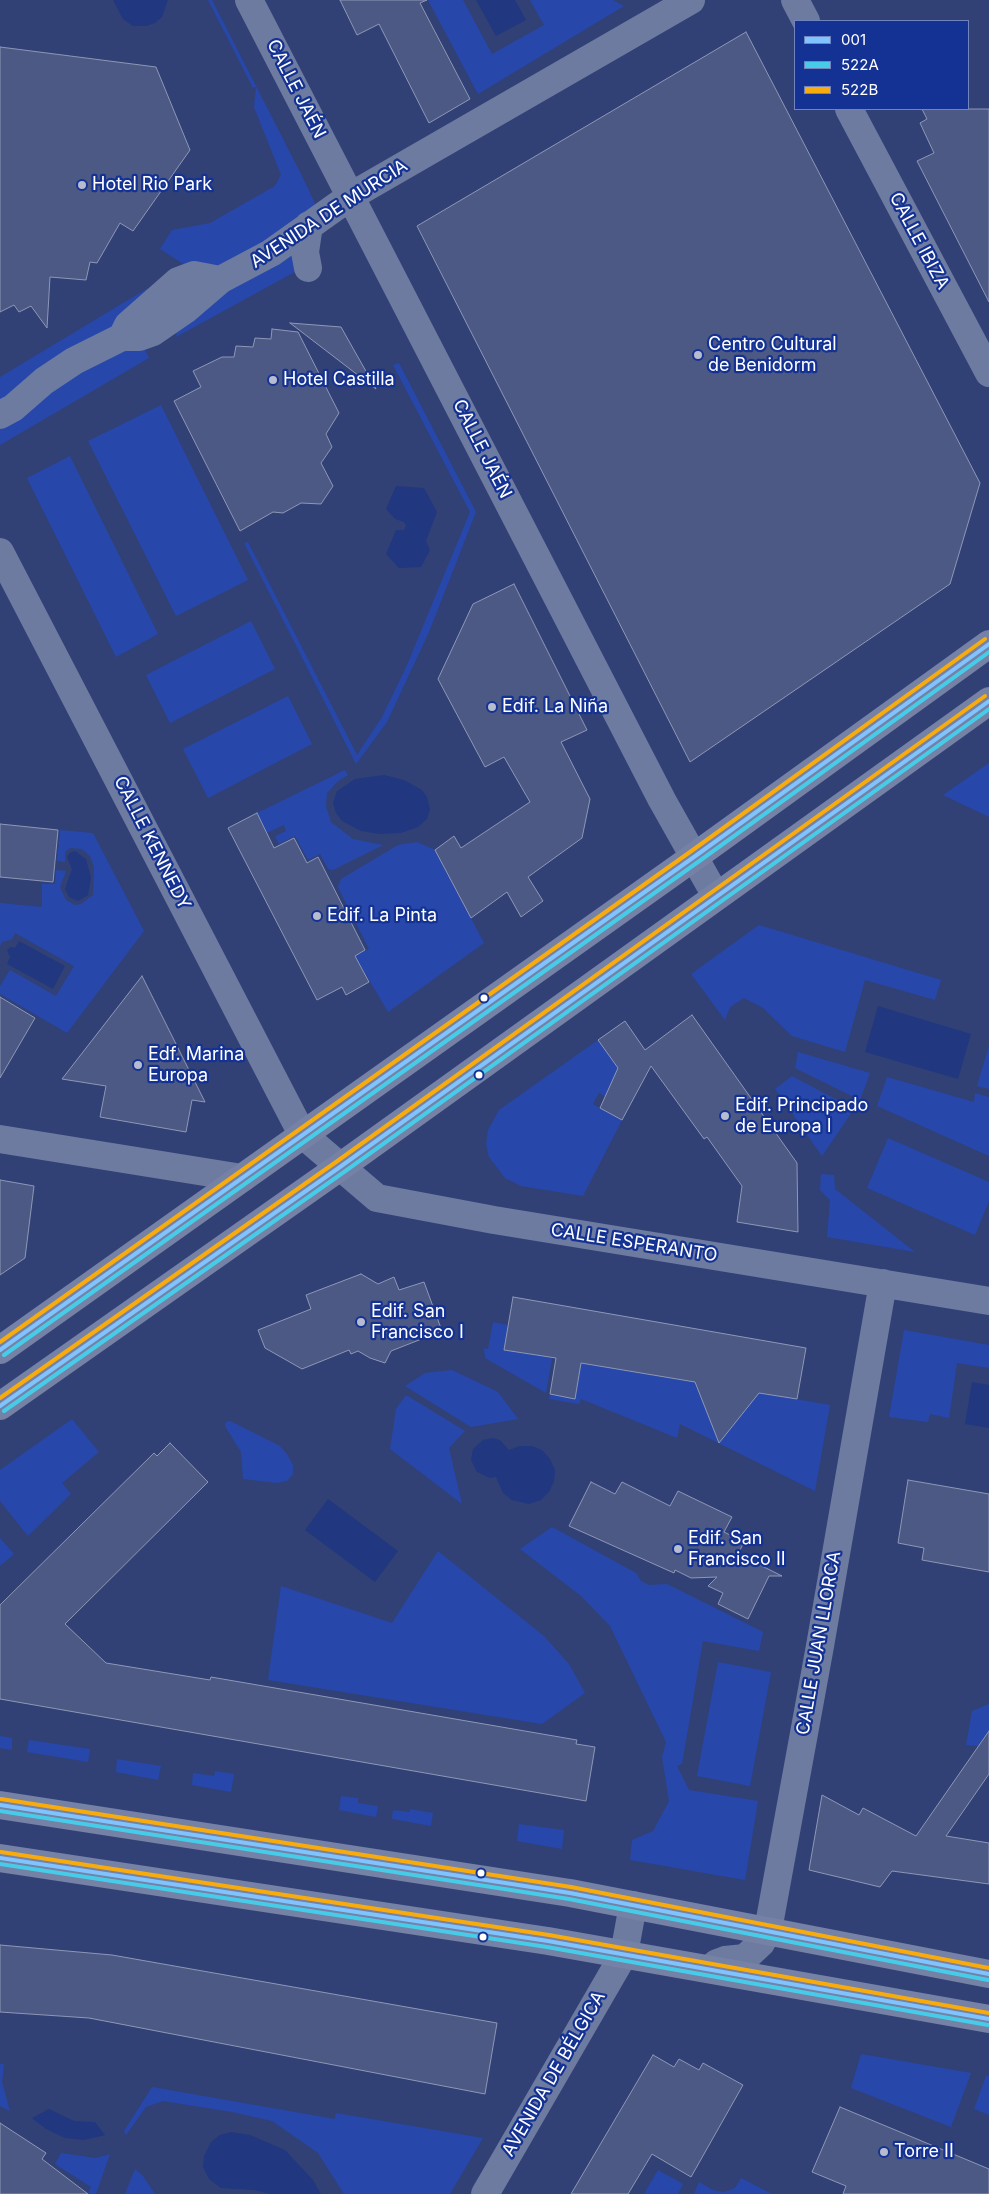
<!DOCTYPE html>
<meta charset="utf-8">
<style>
body{margin:0}
#map{position:relative;width:989px;height:2194px;overflow:hidden;background:#314176;font-family:Inter,sans-serif}
canvas{display:block}
.legend{position:absolute;left:794px;top:20px;width:175px;height:90px;box-sizing:border-box;background:#143293;border:1px solid #7284be;margin:0;padding:6px 9px;list-style:none;font-size:15px;color:#fff}
.legend li{display:flex;align-items:center;gap:10px;height:25px}
.legend b{width:25px;border:1px solid #7284be}
</style>
<div id="map">
<canvas width="989" height="2194"></canvas>
<ul class="legend">
<li><b style="height:6px;background:#80c4ff"></b>001</li>
<li><b style="height:6px;background:#46cce9"></b>522A</li>
<li><b style="height:6px;background:#f8ab0d"></b>522B</li>
</ul>
</div>
<script>
const c = document.querySelector('canvas').getContext('2d');
c.lineJoin = 'round';
function fillPath(path, color) { c.fillStyle = color; c.fill(path, 'evenodd'); }
const toPath = rows => new Path2D(rows.map(r => 'M' + r).join(''));
function trace(path, color, width, dash) { c.strokeStyle = color; c.lineWidth = width; c.lineCap = dash ? 'butt' : 'round'; c.setLineDash(dash || []); c.stroke(path); }
function label(font, color, halo, rows, align = 'center') {
  c.font = font + ' Inter,sans-serif'; c.lineWidth = 4.5; c.setLineDash([]); c.textBaseline = 'middle'; c.strokeStyle = halo; c.fillStyle = color; for (const [text, x, y, turn = 0] of rows) {
    c.save(); c.translate(x, y); c.rotate((+turn || 0) * Math.PI / 180); c.textAlign = isNaN(turn) ? turn : align; if (halo) c.strokeText(text, 0, 0); c.fillText(text, 0, 0); c.restore();
  }
}
fillPath(toPath([
 [208,0,212,0,303,178,317,208,217,272,185,265,160,249,172,230,210,223,275,186,281,175,254,107,256,87,253,88],
 [428,0,463,0,492,54,544,25,530,0,613,0,624,6,478,94],
 [289,247,302,268,176,337,178,324],
 [148,288,151,297,124,320,0,406,0,377],
 [142,344,149,358,0,445,0,422,77,367],
 [399,363,476,512,429,632,387,722,356,764,244,543,248,542,357,755,382,717,407,665,470,512,393,365],
 [161,405,248,580,176,616,88,441],
 [70,456,158,634,116,657,27,478],
 [251,621,275,669,170,723,146,675],
 [288,696,312,744,208,798,183,749],
 [989,763,989,817,943,795],
 [345,770,348,775,338,781,327,793,326,806,331,822,353,839,383,845,333,870,328,869,320,854,308,860,295,836,279,844,275,836,286,831,284,825,267,833,257,813],
 [60,830,93,833,144,931,67,1033,0,994,0,986,10,970,56,996,74,966,15,933,12,939,2,942,0,946,0,903,42,907,42,884,55,884,56,870,66,871,60,887,66,900,75,905,81,904,93,895,94,867,90,856,82,849,70,848,65,852,65,862,57,861],
 [417,842,435,850,484,943,388,1012,355,956,369,949,338,887,341,879,398,845],
 [759,925,941,980,935,1000,865,980,845,1052,792,1036,763,1008,744,998,730,1007,725,1020,691,974],
 [598,1040,619,1069,615,1102,599,1093,593,1104,622,1120,583,1196,521,1186,505,1178,489,1157,486,1144,488,1130,499,1110],
 [989,1046,989,1089,977,1086],
 [798,1052,870,1073,860,1100,795,1068],
 [792,1076,854,1109,822,1156,775,1089],
 [887,1077,974,1102,975,1093,989,1097,989,1156,877,1106],
 [888,1138,989,1182,989,1201,975,1235,867,1188],
 [821,1174,834,1175,835,1189,915,1252,827,1237,830,1200,820,1190],
 [493,1322,508,1325,504,1350,552,1358,546,1393,485,1358,484,1348,488,1349],
 [904,1330,989,1345,989,1368,957,1363,949,1418,930,1414,928,1422,889,1417],
 [556,1359,830,1405,815,1491,680,1424,677,1438,581,1399,579,1404,549,1399,550,1394,575,1399,578,1380],
 [452,1370,498,1392,518,1419,471,1427,405,1386,425,1373],
 [406,1395,465,1431,449,1448,462,1504,390,1449,396,1409],
 [72,1419,99,1452,62,1483,71,1494,28,1536,0,1501,0,1470],
 [230,1421,280,1446,287,1454,293,1465,293,1474,287,1481,277,1483,243,1479,241,1452,225,1426,226,1422],
 [552,1527,636,1573,641,1581,649,1585,667,1584,763,1632,759,1651,703,1641,682,1764,677,1766,689,1790,758,1801,745,1880,630,1860,632,1840,653,1831,669,1801,662,1757,666,1742,610,1626,581,1596,520,1549],
 [0,1538,14,1554,0,1566],
 [438,1551,544,1636,569,1664,585,1693,542,1724,268,1680,281,1586,392,1623],
 [718,1662,771,1672,750,1786,697,1776],
 [989,1704,989,1731,978,1746,966,1745,972,1711],
 [0,1736,12,1738,12,1750,0,1748],
 [29,1740,90,1749,88,1762,27,1752],
 [117,1759,161,1766,158,1780,116,1772],
 [215,1771,234,1774,231,1792,192,1785,193,1773,214,1776],
 [341,1796,358,1798,358,1803,378,1806,376,1817,339,1810],
 [410,1809,433,1813,431,1826,392,1819,393,1810,410,1812],
 [519,1824,564,1830,562,1849,517,1841],
 [861,2054,971,2073,951,2127,851,2088],
 [0,2064,4,2064,2,2082,10,2111,0,2106],
 [986,2076,989,2076,989,2115,974,2109],
 [152,2087,335,2119,336,2113,483,2138,450,2194,344,2194,318,2153,272,2121,232,2112,163,2101,146,2107,126,2135,124,2131],
 [61,2153,96,2158,110,2154,96,2194,88,2194,91,2187,55,2164],
 [135,2169,143,2176,155,2194,125,2194],
 [658,2170,683,2184,678,2194,644,2194],
 [741,2178,772,2194,694,2194,699,2182,713,2190,724,2192,735,2188]
]), '#2748aa');
fillPath(toPath([
 [113,0,168,0,162,17,155,23,146,26,133,26,123,19],
 [476,0,515,0,526,20,496,36],
 [396,486,424,488,437,512,426,541,430,550,421,567,399,568,386,554,396,530,404,530,406,526,404,522,395,519,386,509],
 [384,775,404,780,422,790,427,797,430,809,427,819,418,827,401,833,380,834,361,831,342,821,336,813,333,803,337,791,355,779],
 [75,851,86,859,91,878,88,895,78,901,69,897,65,889,72,869,67,857,69,853],
 [19,941,65,966,53,989,7,964,10,957,7,950,11,947,15,948],
 [878,1006,971,1034,958,1079,865,1052],
 [972,1382,989,1385,989,1428,965,1424],
 [493,1438,500,1440,509,1450,520,1446,532,1446,542,1450,550,1459,555,1470,554,1481,549,1492,541,1500,529,1504,512,1500,503,1493,496,1477,490,1478,477,1472,471,1460,473,1449,483,1440],
 [328,1499,398,1551,375,1582,305,1530],
 [49,2109,74,2121,95,2122,105,2135,84,2140,65,2138,46,2129,32,2118],
 [231,2132,250,2135,285,2150,313,2180,321,2194,270,2194,254,2190,221,2188,209,2179,203,2167,204,2156,211,2142,220,2135]
]), '#21377f');
const building = toPath([
 [340,0,427,0,420,3,470,99,429,123,379,24,357,35,340,0],
 [746,32,980,483,950,584,690,762,417,226,746,32],
 [0,47,156,67,190,150,133,231,120,223,97,263,90,262,86,280,50,277,47,328,31,306,19,312,14,305,0,312,0,47],
 [922,109,989,109,989,302,917,161,934,153,920,123,927,119,922,109],
 [290,323,341,327,376,389,290,323],
 [272,329,298,332,339,413,326,434,332,447,321,463,333,486,321,504,301,503,283,513,273,512,240,531,174,401,201,387,193,371,222,357,234,357,236,346,253,347,255,338,271,339,272,329],
 [514,584,587,730,561,742,590,799,582,838,528,877,543,901,521,917,507,892,471,918,435,850,454,836,461,848,530,802,504,757,485,767,438,679,473,604,514,584],
 [257,813,274,848,294,838,307,863,318,857,365,950,355,956,369,982,346,995,342,987,317,1000,228,828,257,813],
 [0,824,58,830,53,882,0,877,0,824],
 [142,976,205,1102,192,1100,186,1132,100,1117,106,1086,62,1079,142,976],
 [0,997,35,1018,0,1078,0,997],
 [692,1015,797,1163,798,1232,737,1222,742,1186,707,1137,704,1139,651,1066,622,1120,600,1108,618,1068,598,1040,625,1021,645,1050,692,1015],
 [0,1180,34,1186,25,1258,0,1275,0,1180],
 [361,1274,378,1284,394,1277,399,1290,424,1282,442,1331,391,1351,385,1363,370,1358,358,1351,351,1354,349,1350,302,1369,265,1348,258,1330,311,1309,306,1295,361,1274],
 [513,1297,806,1348,797,1399,759,1393,719,1443,695,1382,581,1363,575,1399,550,1394,556,1358,504,1350,513,1297],
 [170,1443,208,1482,65,1624,106,1663,210,1680,211,1677,577,1740,576,1744,595,1747,586,1801,0,1699,0,1605,154,1453,157,1456,170,1443],
 [908,1480,989,1494,989,1572,922,1560,924,1548,898,1543,908,1480],
 [591,1482,615,1494,622,1482,670,1506,678,1491,732,1517,724,1532,744,1542,738,1554,782,1576,769,1576,748,1619,718,1604,723,1593,708,1586,717,1577,691,1578,675,1570,674,1573,569,1526,591,1482],
 [989,1731,989,1774,946,1836,989,1843,989,1884,892,1871,880,1887,809,1870,822,1795,859,1815,863,1808,916,1836,989,1731],
 [0,1945,112,1955,497,2023,485,2094,89,2018,0,2012,0,1945],
 [653,2055,674,2067,679,2059,699,2070,703,2063,743,2085,691,2177,652,2154,628,2194,571,2194,653,2055],
 [840,2107,989,2169,989,2194,843,2194,846,2186,812,2172,840,2107],
 [0,2123,46,2153,42,2159,88,2194,0,2194,0,2123]
]);
fillPath(building, '#4c5984');
trace(building, '#8e97b6', 1);
trace(toPath([
 [249,0,662,800,716,896],
 [795,0,806,21],
 [849,109,989,373],
 [308,268,305,252,309,225],
 [122,337,128,325,178,281,194,275,220,280],
 [0,415,13,408,44,381,74,361,122,337,139,337,153,332,185,310,220,280,271,253,351,196,691,0],
 [0,552,302,1134,377,1198,494,1220,989,1301],
 [0,1139,242,1178],
 [710,1969,717,1963,725,1960,745,1958,761,1943,768,1930,820,1646,883,1283],
 [485,2194,624,1954,633,1905]
]), '#6e7ba1', 28);
trace(toPath([
 [0,1350,694,857,989,644],
 [0,1406,340,1167,989,701],
 [0,1805,570,1893,989,1974],
 [0,1858,548,1941,989,2019]
]), '#7581a5', 28);
trace(toPath([
 [0,1350,694,857,989,644],
 [0,1406,340,1167,989,701],
 [0,1805,570,1893,989,1974],
 [0,1858,548,1941,989,2019]
]), '#80c4ff', 4);
trace(toPath([
 [4,1355,698,862,989,652],
 [4,1411,344,1172,989,709],
 [0,1811,569,1899,988,1980],
 [0,1864,547,1947,988,2025]
]), '#46cce9', 4);
trace(toPath([
 [0,1342,690,852,985,639],
 [0,1398,336,1162,985,696],
 [1,1799,571,1887,989,1968],
 [1,1852,549,1935,989,2013]
]), '#f8ab0d', 4);
for (const [x, y, r, color] of [
 [82,185,5,"#b7bccf"],
 [698,355,5,"#b7bccf"],
 [273,380,5,"#b7bccf"],
 [492,707,5,"#b7bccf"],
 [317,916,5,"#b7bccf"],
 [484,998,4.5,"#fff"],
 [138,1065,5,"#b7bccf"],
 [479,1075,4.5,"#fff"],
 [725,1116,5,"#b7bccf"],
 [361,1322,5,"#b7bccf"],
 [678,1549,5,"#b7bccf"],
 [481,1873,4.5,"#fff"],
 [483,1937,4.5,"#fff"],
 [884,2152,5,"#b7bccf"]
]) { const dot = new Path2D(); dot.arc(x, y, r, 0, 2 * Math.PI); c.fillStyle = color; c.fill(dot); trace(dot, '#143293', 2); }
label('18px', '#fff', '#143293', [
 ["CALLE JAÉN",296,89,63],
 ["AVENIDA DE MURCIA",329,214,-33],
 ["CALLE IBIZA",919,241,62],
 ["CALLE JAÉN",482,449,63],
 ["CALLE KENNEDY",152,843,63],
 ["CALLE ESPERANTO",634,1243,9],
 ["CALLE JUAN LLORCA",819,1643,-80],
 ["AVENIDA DE BÉLGICA",554,2074,-60]
]);
label('18px', '#fff', '#143293', [
 ["Hotel Rio Park",92,185],
 ["Centro Cultural",708,345],
 ["de Benidorm",708,366],
 ["Hotel Castilla",283,380],
 ["Edif. La Niña",502,707],
 ["Edif. La Pinta",327,916],
 ["Edf. Marina",148,1055],
 ["Europa",148,1076],
 ["Edif. Principado",735,1106],
 ["de Europa I",735,1127],
 ["Edif. San",371,1312],
 ["Francisco I",371,1333],
 ["Edif. San",688,1539],
 ["Francisco II",688,1560],
 ["Torre II",894,2152]
], 'left');
</script>
